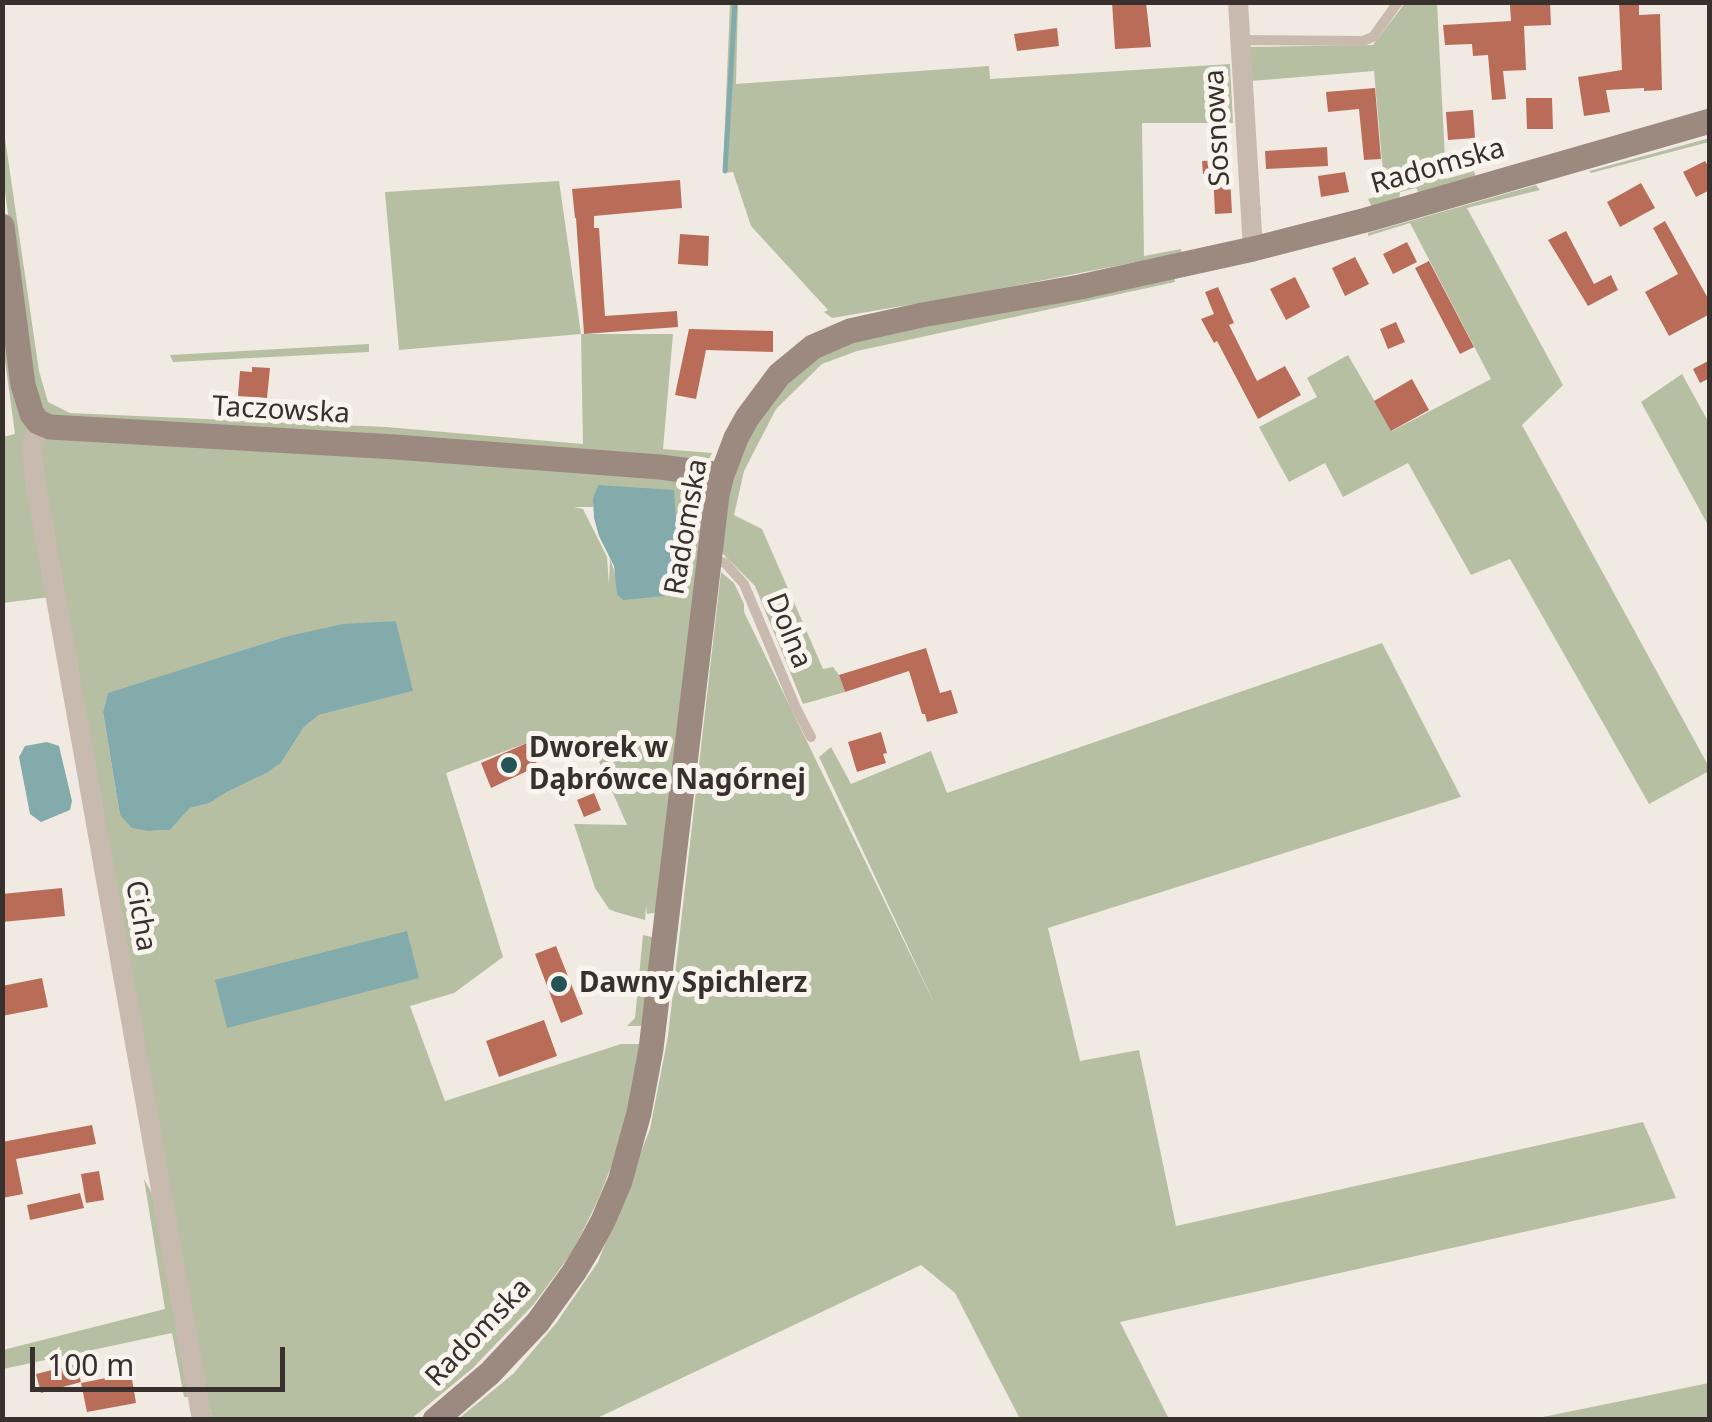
<!DOCTYPE html>
<meta charset="utf-8">
<style>
body{margin:0}
#map{position:relative;width:1712px;height:1422px;overflow:hidden;background:#f1eae2;font-family:"Noto Sans",sans-serif}
canvas{display:block}
.frame{position:absolute;inset:0;border:5px solid #38302c;pointer-events:none}
.scale{position:absolute;left:30px;top:1347px;width:255px;height:45px;box-sizing:border-box;border:5px solid #38302c;border-top:0;padding-left:12px;font-size:30px;line-height:35px;white-space:nowrap;color:#38302c;-webkit-text-stroke:8px #f9f4ee;paint-order:stroke}
</style>
<div id="map">
<canvas width="1712" height="1422"></canvas>
<div class="frame"></div>
<div class="scale">100 m</div>
</div>
<script>
const c = document.querySelector('canvas').getContext('2d');
c.lineJoin = 'round';
function fillPath(path, color) { c.fillStyle = color; c.fill(path, 'evenodd'); }
const toPath = rows => new Path2D(rows.map(r => 'M' + r).join(''));
function trace(path, color, width, dash) { c.strokeStyle = color; c.lineWidth = width; c.lineCap = dash ? 'butt' : 'round'; c.setLineDash(dash || []); c.stroke(path); }
function label(font, color, halo, rows, align = 'center') {
  c.font = font + ' "Noto Sans",sans-serif'; c.lineWidth = 10; c.setLineDash([]); c.textBaseline = 'middle'; c.strokeStyle = halo; c.fillStyle = color; for (const [text, x, y, turn = 0] of rows) {
    c.save(); c.translate(x, y); c.rotate((+turn || 0) * Math.PI / 180); c.textAlign = isNaN(turn) ? turn : align; if (halo) c.strokeText(text, 0, 0); c.fillText(text, 0, 0); c.restore();
  }
}
fillPath(toPath([
 [730,3,738,3,736,84,989,66,990,79,1230,64,1233,123,1142,123,1144,256,1181,249,1182,253,978,293,832,318,824,312,828,310,751,226,733,172,723,173],
 [1405,3,1437,3,1446,179,1474,171,1476,178,1420,195,1416,188,1400,192,1399,201,1373,209,1368,199,1385,194,1374,71,1251,81,1258,202,1261,208,1259,213,1261,233,1257,233,1244,53,1249,52,1249,47,1373,45],
 [2,118,39,371,48,402,70,413,386,427,583,444,581,334,399,350,385,192,559,181,581,334,673,334,663,449,712,453,709,459,698,461,58,420,39,409,29,365,3,178],
 [1706,139,1709,142,1591,173,1589,171],
 [1536,185,1540,190,1467,208,1563,385,1522,425,1709,767,1709,771,1649,804,1510,559,1471,575,1408,463,1343,497,1325,463,1289,482,1259,427,1317,397,1307,378,1348,355,1392,431,1491,379,1410,223,1368,236,1368,233],
 [1174,274,1175,282,857,351,822,364,776,409,744,471,734,515,762,529,823,669,833,667,839,675,845,692,803,704,755,586,718,549,723,507,751,430,785,382,831,347],
 [2,282,28,423,50,597,3,603,3,437,15,434,3,346],
 [369,344,369,352,173,362,170,355],
 [1682,374,1709,423,1709,527,1641,402],
 [44,436,103,438,702,481,708,487,659,912,647,914,646,906,645,920,616,912,609,909,595,888,574,824,627,825,590,741,543,737,446,773,503,957,454,993,410,1006,445,1101,621,1044,644,1044,627,1126,598,1200,573,1251,534,1304,473,1368,411,1419,212,1419,176,1235,41,480,39,442],
 [598,485,623,600,610,558,609,585,607,557,583,509,574,507,593,507],
 [396,621,412,691,319,715,304,727,281,763,267,773,227,792,210,803,190,808,170,830,149,831,120,815,103,712,108,694,284,637],
 [721,572,734,583,744,604,744,612,936,1007,819,757,831,747,851,784,931,751,947,793,1382,643,1461,797,1048,928,1080,1061,1139,1050,1176,1226,1643,1122,1676,1198,1120,1322,1169,1419,1020,1419,955,1293,921,1265,595,1419,457,1420,513,1374,557,1322,598,1262,650,1129,668,1036],
 [643,935,656,938,646,1026,627,1026,635,1018],
 [144,1179,154,1197,191,1397,184,1397,172,1333,3,1369,3,1350,165,1309],
 [1709,1383,1709,1419,1533,1419]
]), '#b7bfa3');
fillPath(toPath([
 [598,485,674,490,679,562,673,581,664,596,623,600,617,594,614,566,599,536,594,518,593,499],
 [396,621,413,691,319,715,304,727,281,763,267,773,227,792,210,803,190,808,170,830,149,831,132,828,120,815,103,712,108,693,284,637,343,624],
 [47,742,59,746,72,801,70,810,41,822,30,814,19,757,25,746],
 [407,931,419,978,227,1028,215,980]
]), '#84abac');
trace(toPath([
 [725,171,735,2]
]), '#84abac', 5);
fillPath(toPath([
 [1112,2,1146,2,1151,47,1115,49],
 [1535,2,1550,2,1551,25,1524,26,1526,70,1503,71,1506,99,1492,100,1488,55,1473,56,1472,44,1445,45,1443,25,1511,21,1510,5,1535,4],
 [1619,2,1639,2,1639,15,1660,14,1662,90,1644,91,1644,88,1606,90,1610,112,1584,116,1578,77,1622,70],
 [1057,28,1059,46,1017,51,1014,34],
 [1375,88,1381,159,1364,160,1359,109,1328,112,1326,92],
 [1526,98,1552,98,1553,129,1527,129],
 [1473,110,1475,138,1448,140,1446,112],
 [1327,147,1328,166,1266,169,1265,151],
 [1229,160,1232,213,1215,214,1213,173,1203,174,1202,161],
 [1705,161,1710,169,1710,190,1696,197,1683,172],
 [1345,172,1349,192,1321,197,1318,176],
 [680,180,682,208,594,216,594,228,599,228,605,316,677,311,678,327,584,334,576,218,575,218,572,189],
 [1641,183,1655,208,1620,227,1607,202],
 [1665,221,1710,302,1710,314,1669,336,1645,292,1678,274,1653,228],
 [1566,231,1594,284,1611,275,1618,290,1588,306,1548,240],
 [680,234,709,236,708,266,678,264],
 [1407,242,1417,262,1393,274,1383,254],
 [1355,257,1369,284,1345,296,1332,268],
 [1429,261,1474,347,1460,354,1415,268],
 [1295,277,1310,307,1286,320,1270,289],
 [1218,287,1234,323,1229,325,1257,381,1285,366,1301,395,1258,419,1217,341,1214,343,1201,319,1214,314,1205,292],
 [1396,322,1405,342,1388,349,1380,329],
 [689,329,773,331,773,352,706,350,696,399,675,395],
 [1710,360,1710,378,1700,383,1693,369],
 [252,367,270,368,267,398,238,396,240,371,252,372],
 [1412,379,1429,410,1391,431,1374,401],
 [926,648,940,693,951,690,958,713,927,722,925,714,922,714,909,671,845,692,839,675],
 [881,732,887,753,883,754,886,763,857,772,848,742],
 [527,743,538,766,491,788,481,763],
 [594,793,601,810,584,817,577,800],
 [62,888,65,916,2,922,2,894],
 [556,946,583,1014,561,1023,535,954],
 [42,978,48,1007,2,1016,2,986],
 [544,1020,557,1056,499,1077,486,1041],
 [92,1125,96,1144,16,1159,23,1194,2,1198,2,1142],
 [99,1171,104,1200,86,1203,81,1174],
 [80,1193,84,1208,30,1220,27,1205],
 [76,1364,81,1382,41,1393,36,1374],
 [131,1373,136,1403,87,1412,81,1383]
]), '#b96d58');
trace(toPath([
 [1240,40,1363,41,1373,37,1398,2],
 [710,558,725,563,744,584,795,706,811,737]
]), '#c9baaf', 10);
trace(toPath([
 [1238,2,1253,249],
 [38,422,32,451,35,480,202,1420]
]), '#c9baaf', 20);
trace(toPath([
 [2,226,23,385,32,414,38,422,50,427,395,447,660,467,722,475],
 [435,1420,490,1373,538,1322,574,1272,589,1247,603,1221,620,1181,639,1113,651,1049,717,495,722,475,736,438,747,418,779,375,813,347,850,331,922,315,1080,287,1253,249,1366,220,1710,121]
]), '#9c8a80', 25);
for (const [x, y, r, color] of [
 [509,765,10,"#265456"],
 [559,984,10,"#265456"]
]) { const dot = new Path2D(); dot.arc(x, y, r, 0, 2 * Math.PI); c.fillStyle = color; c.fill(dot); trace(dot, '#f9f4ee', 4); }
label('28px', '#38302c', '#f9f4ee', [
 ["Sosnowa",1218,128,-93],
 ["Radomska",1438,167,-16],
 ["Taczowska",281,411,3],
 ["Radomska",687,527,-80],
 ["Dolna",788,631,68],
 ["Cicha",140,916,80],
 ["Radomska",479,1333,-46]
]);
label('bold 28px', '#38302c', '#f9f4ee', [
 ["Dworek w",529,749],
 ["Dąbrówce Nagórnej",529,781],
 ["Dawny Spichlerz",579,984]
], 'left');
</script>
